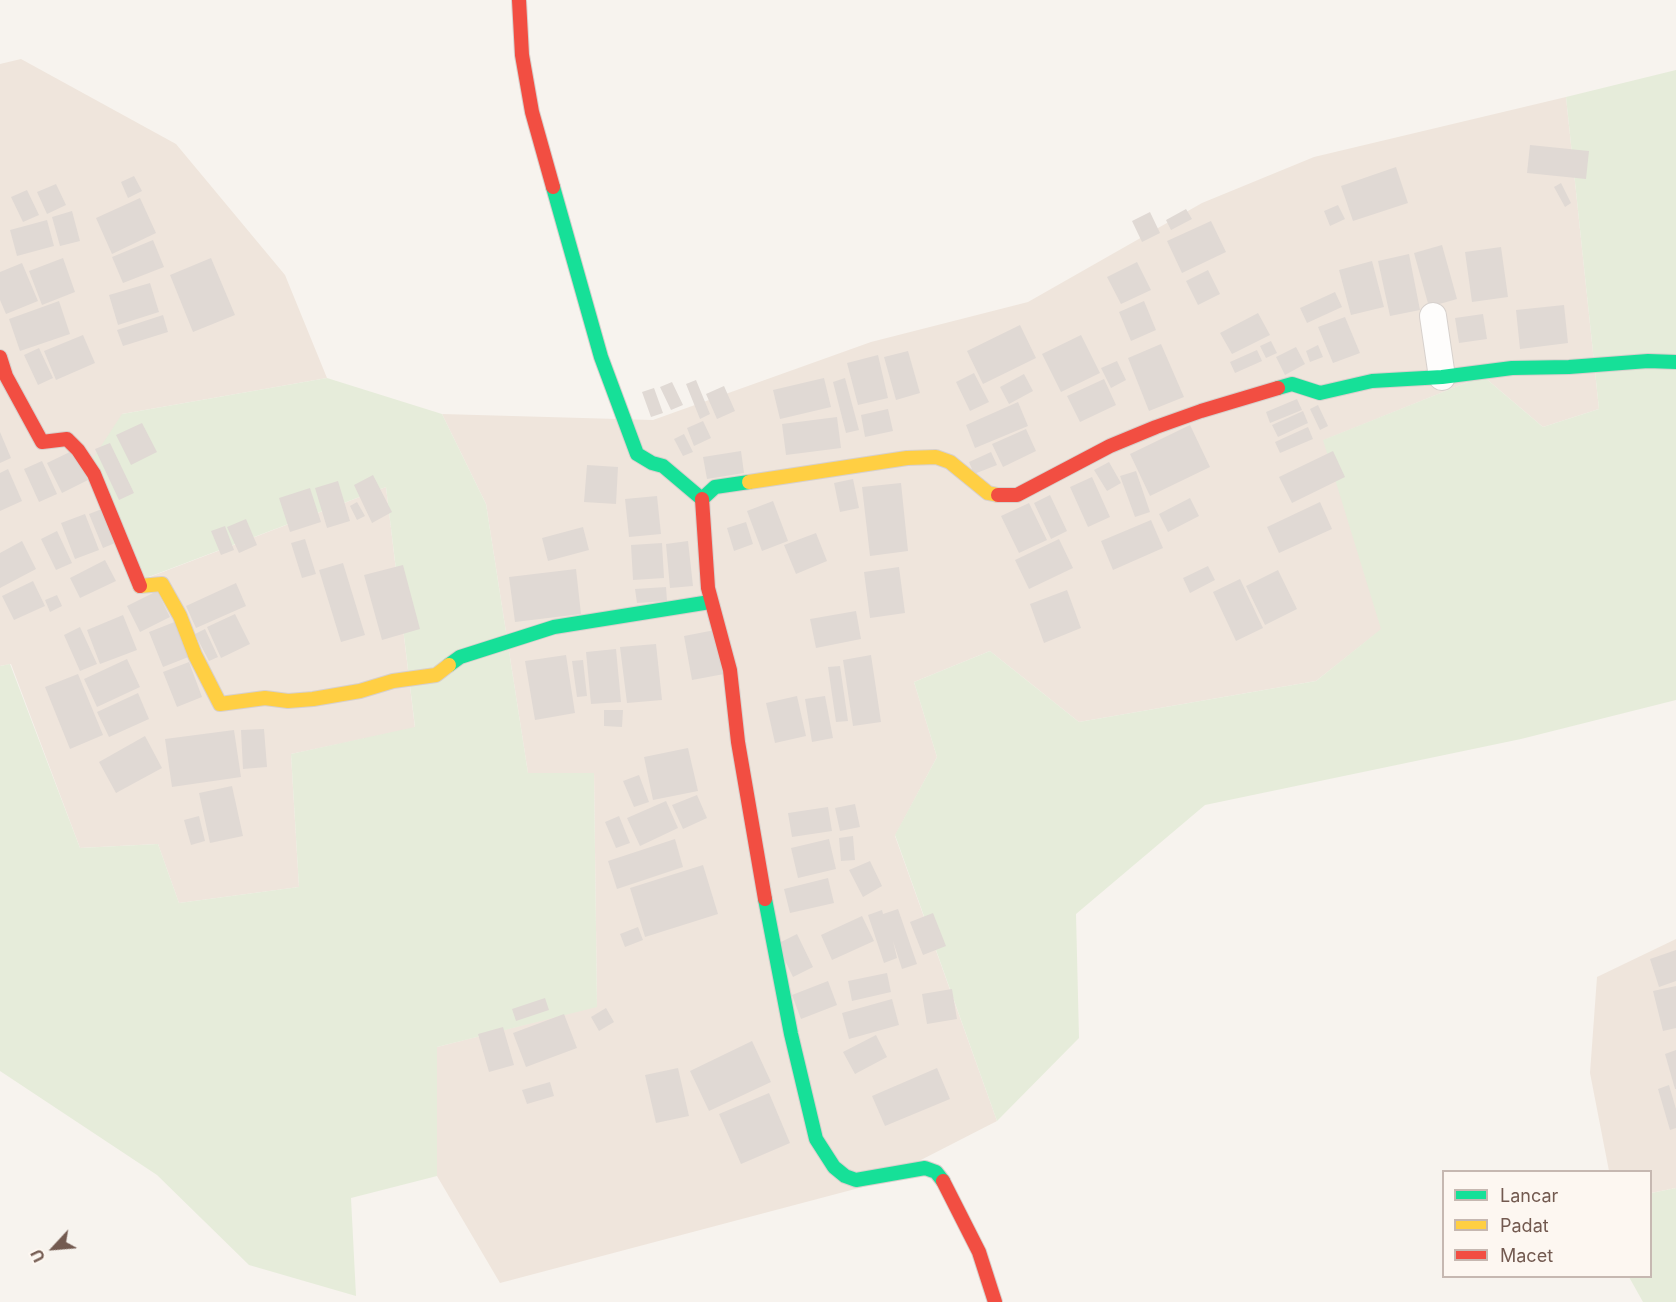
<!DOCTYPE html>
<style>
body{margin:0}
#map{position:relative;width:1676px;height:1302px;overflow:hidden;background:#f7f3ee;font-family:Inter,sans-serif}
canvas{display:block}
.legend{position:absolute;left:1442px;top:1170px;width:210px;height:108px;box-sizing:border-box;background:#fdf7f1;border:2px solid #c6b8b1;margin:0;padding:8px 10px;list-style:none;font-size:18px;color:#735a50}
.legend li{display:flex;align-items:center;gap:12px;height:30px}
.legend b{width:30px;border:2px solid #c6b8b1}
.north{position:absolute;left:24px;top:1218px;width:60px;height:60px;-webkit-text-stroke:4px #fdf7f1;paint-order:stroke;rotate:244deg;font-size:16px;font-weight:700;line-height:24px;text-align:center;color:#735a50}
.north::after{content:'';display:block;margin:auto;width:21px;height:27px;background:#735a50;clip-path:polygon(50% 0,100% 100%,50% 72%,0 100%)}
</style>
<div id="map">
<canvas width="1676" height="1302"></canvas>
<ul class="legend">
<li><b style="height:8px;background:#16e098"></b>Lancar</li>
<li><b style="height:8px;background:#ffcf43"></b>Padat</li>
<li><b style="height:8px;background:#f24e42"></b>Macet</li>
</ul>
<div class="north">U</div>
</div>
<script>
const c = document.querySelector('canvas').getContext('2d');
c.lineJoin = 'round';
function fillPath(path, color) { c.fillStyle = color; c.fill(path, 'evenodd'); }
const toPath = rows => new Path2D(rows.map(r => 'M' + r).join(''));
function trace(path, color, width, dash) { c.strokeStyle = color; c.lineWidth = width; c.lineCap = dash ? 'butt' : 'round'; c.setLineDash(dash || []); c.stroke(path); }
fillPath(toPath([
 [21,59,176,144,285,275,327,378,122,414,139,581,386,487,415,728,291,754,299,887,179,903,158,844,80,848,11,664,0,666,0,64],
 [1566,97,1599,409,1543,427,1483,376,1324,440,1382,629,1316,681,1079,722,990,651,914,682,937,757,895,836,997,1121,874,1184,500,1283,437,1176,437,1047,597,1006,594,773,528,773,486,504,442,414,653,420,871,342,1028,302,1202,203,1314,157],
 [1676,939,1676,1188,1651,1193,1650,1172,1609,1171,1590,1073,1597,977]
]), '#efe5dc');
fillPath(toPath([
 [1676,70,1676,700,1521,739,1205,805,1076,914,1079,1038,997,1121,895,835,937,757,914,682,990,651,1079,722,1316,681,1381,629,1323,440,1483,376,1543,427,1599,409,1566,97],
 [327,378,442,414,486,504,528,773,594,773,597,1007,437,1047,437,1176,351,1198,356,1296,249,1265,157,1175,0,1071,0,666,10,664,80,848,158,844,179,903,299,887,291,754,415,727,386,487,138,581,86,469,122,414],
 [1676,1188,1676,1302,1643,1302,1629,1277,1650,1276,1651,1193]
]), '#e6ecda');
fillPath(toPath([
 [1530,145,1589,151,1586,179,1527,173],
 [1396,167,1408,203,1353,221,1341,186],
 [134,176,142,191,128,198,121,182],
 [1561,183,1571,203,1565,207,1554,187],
 [56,184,66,205,47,214,37,192],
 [27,190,39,215,23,222,11,197],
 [140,198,156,233,112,254,96,218],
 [1338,205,1345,219,1330,226,1324,211],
 [1186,209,1192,219,1171,230,1166,220],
 [72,211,80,241,60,246,52,217],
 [1150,212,1160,233,1142,242,1132,221],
 [47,220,54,246,17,256,10,230],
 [1211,221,1226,252,1182,273,1167,241],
 [153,240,164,267,123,283,112,257],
 [1442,245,1457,299,1429,307,1414,253],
 [1501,247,1508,297,1472,302,1465,252],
 [1409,254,1420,310,1390,316,1378,261],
 [63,258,75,292,42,305,29,271],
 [211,258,235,315,193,332,170,275],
 [1372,261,1384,307,1351,315,1339,270],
 [1137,262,1151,290,1121,304,1107,277],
 [22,263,38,301,6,314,0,300,0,272],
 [1208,270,1220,294,1198,305,1186,281],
 [150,283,159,312,118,325,109,295],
 [1335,292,1342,307,1307,323,1300,308],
 [59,301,70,334,20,351,9,319],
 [1144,301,1156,330,1131,341,1119,312],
 [1564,305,1568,343,1520,349,1516,310],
 [1258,313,1270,335,1232,354,1220,333],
 [1483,314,1487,339,1459,343,1455,318],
 [163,315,168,332,123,346,117,330],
 [1345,317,1360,353,1333,363,1318,327],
 [1020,325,1036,358,983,384,967,351],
 [83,335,95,363,56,380,44,351],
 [1081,335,1100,373,1061,392,1042,354],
 [1271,341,1277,353,1266,358,1260,346],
 [1161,344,1184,397,1149,411,1128,358],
 [1318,345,1323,357,1310,362,1306,351],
 [1296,347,1305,364,1285,375,1276,357],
 [39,348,53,378,38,385,24,355],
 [1257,350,1262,361,1235,373,1230,362],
 [908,351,920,393,896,400,884,357],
 [878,355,888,398,858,405,847,363],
 [1117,361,1126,380,1111,388,1101,368],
 [974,373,989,402,970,411,956,382],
 [1024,374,1033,391,1009,404,1000,387],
 [824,378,831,407,780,419,773,390],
 [845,378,859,430,846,433,833,382],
 [1104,379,1116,405,1080,422,1067,396],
 [696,380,710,414,700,419,686,384],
 [672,382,683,405,671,410,660,387],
 [724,386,735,411,717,419,706,394],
 [654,388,663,413,651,417,642,392],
 [1297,399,1302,410,1270,423,1266,412],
 [1018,402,1028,426,975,448,966,425],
 [1318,405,1328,426,1320,430,1310,409],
 [888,409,893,431,865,437,861,415],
 [1303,411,1308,423,1278,437,1272,425],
 [837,417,841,448,786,455,782,424],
 [703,421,711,438,694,446,687,428],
 [142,423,157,452,131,465,116,435],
 [1190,425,1210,467,1150,496,1130,454],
 [1308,427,1313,439,1280,453,1275,442],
 [1026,429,1036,451,1003,467,992,444],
 [0,432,11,458,0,463],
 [684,434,693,452,683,456,674,439],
 [110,443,134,493,119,500,95,449],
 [74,450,88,480,62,493,47,463],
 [741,451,744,473,707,479,703,457],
 [1333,451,1345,477,1292,503,1279,477],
 [991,452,997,465,974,474,969,462],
 [42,461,57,494,39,502,24,469],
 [1109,462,1121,483,1107,491,1094,470],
 [587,465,618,467,616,504,584,502],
 [8,469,22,501,0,511,0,473],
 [1136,471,1150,512,1135,517,1120,476],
 [373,475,392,512,372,523,354,485],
 [1092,477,1110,517,1088,527,1070,487],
 [853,479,859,508,840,512,834,483],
 [338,481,350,521,327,528,315,488],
 [901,483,908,551,870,556,862,487],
 [310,488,321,522,290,532,279,498],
 [1050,495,1067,531,1051,539,1034,503],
 [657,496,661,534,629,537,625,499],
 [1190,498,1199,516,1168,532,1159,514],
 [773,501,788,541,762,551,747,511],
 [357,502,365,516,357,520,350,506],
 [1320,502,1332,529,1279,553,1267,527],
 [1029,503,1047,540,1019,553,1001,516],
 [107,507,120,541,103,548,89,514],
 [85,514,99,550,75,559,61,523],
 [246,519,257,545,239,553,227,527],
 [1151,520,1163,548,1113,570,1101,541],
 [746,522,753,544,734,551,727,528],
 [225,526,234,550,221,555,211,531],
 [583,527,589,550,548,561,542,538],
 [57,531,72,563,56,570,41,539],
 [816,533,827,561,796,574,784,545],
 [305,539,316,574,302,578,291,543],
 [1059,539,1073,568,1029,589,1015,560],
 [22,541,36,569,0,588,0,553],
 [688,541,693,586,670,588,666,544],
 [662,543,664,578,633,580,631,545],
 [105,560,116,581,80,598,70,578],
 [343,563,365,635,341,642,319,570],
 [403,565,420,629,382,640,364,575],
 [1208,566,1215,580,1190,593,1183,578],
 [899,567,905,613,870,618,864,572],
 [576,569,581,614,515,622,509,577],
 [1278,570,1297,609,1265,625,1246,586],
 [1240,579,1263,628,1236,641,1213,592],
 [33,581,45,606,14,620,2,596],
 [236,583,246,606,196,628,186,606],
 [666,587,667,601,637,603,635,589],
 [1067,590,1081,628,1044,643,1030,604],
 [157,591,170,617,140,632,127,606],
 [57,595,62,606,50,612,45,600],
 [856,611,861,639,816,648,810,619],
 [235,614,250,644,221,658,207,627],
 [123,615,137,650,100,664,87,630],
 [177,621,191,656,163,667,149,632],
 [80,627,97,664,80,671,64,635],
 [205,629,218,657,209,661,195,634],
 [715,630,724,674,692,680,684,636],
 [656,644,662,700,627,703,620,647],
 [616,649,621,702,591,704,586,652],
 [566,655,575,713,535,720,525,661],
 [871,655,881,722,853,726,843,660],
 [127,659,140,687,97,707,84,679],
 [583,660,587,696,577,697,572,661],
 [189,662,202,697,177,707,163,672],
 [840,666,848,721,836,722,828,667],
 [78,674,103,735,70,749,45,687],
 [138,693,149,719,109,737,97,712],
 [797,696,806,736,775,743,766,703],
 [825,696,833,738,812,742,805,699],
 [604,710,623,710,622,727,604,726],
 [264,729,267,767,243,769,241,730],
 [234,730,241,777,172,787,165,739],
 [145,736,162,768,116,793,99,762],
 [688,748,698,791,653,800,644,757],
 [639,775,649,802,634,807,623,781],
 [232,786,243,836,210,843,199,793],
 [697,795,707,818,683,829,672,805],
 [666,801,678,828,640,846,627,818],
 [855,804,860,827,840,831,835,808],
 [828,807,832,831,792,837,788,813],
 [199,816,205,841,191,845,184,820],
 [619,816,630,843,616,848,605,822],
 [853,836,855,860,841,861,839,838],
 [675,839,683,867,617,889,608,861],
 [829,839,836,869,798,878,791,848],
 [870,861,882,886,863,897,849,870],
 [703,865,718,914,645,937,630,888],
 [828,878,834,903,790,913,784,889],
 [898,909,917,964,902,969,893,941,897,958,884,963,868,915,882,910,883,914],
 [933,913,946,946,923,955,910,922],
 [862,916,874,941,832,960,821,935],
 [638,927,643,940,625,947,620,934],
 [797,934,813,967,793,977,777,944],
 [1676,950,1676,981,1659,987,1650,959],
 [887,973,891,992,852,1001,848,981],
 [828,981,837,1005,801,1019,792,995],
 [1676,986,1676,1028,1663,1031,1653,991],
 [952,989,957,1019,927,1024,922,994],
 [545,998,549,1010,516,1021,512,1009],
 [892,999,899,1025,849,1039,842,1013],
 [606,1008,614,1022,599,1031,591,1017],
 [564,1014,577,1048,526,1067,513,1033],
 [503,1027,514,1065,489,1072,478,1034],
 [876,1035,887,1057,855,1074,843,1052],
 [752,1041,771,1082,709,1111,690,1071],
 [1676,1050,1676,1089,1675,1089,1665,1054],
 [678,1068,689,1116,656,1123,645,1075],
 [937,1068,950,1099,885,1126,872,1096],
 [550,1082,554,1096,527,1104,522,1090],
 [1669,1085,1676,1109,1676,1128,1670,1130,1658,1089],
 [769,1093,790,1143,741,1164,719,1114]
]), '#e0d9d4');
const street = toPath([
 [1433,316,1442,377]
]);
const fast = toPath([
 [553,187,601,357,637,454,652,463,663,466,702,499,715,487,749,482],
 [1278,388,1292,384,1320,393,1372,381,1442,377,1512,368,1569,367,1648,361,1676,362],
 [449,665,460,657,554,627,710,602],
 [765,899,791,1034,816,1139,834,1167,845,1176,856,1180,925,1168,936,1172,943,1181]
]);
const slow = toPath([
 [749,482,907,458,936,457,950,462,988,493,998,495],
 [140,586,162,584,180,616,195,655,220,704,265,698,288,701,313,699,360,691,393,681,436,675,449,665]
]);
const jam = toPath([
 [519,0,522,55,532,112,553,187],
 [0,357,6,376,42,442,67,439,78,450,94,474,140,586],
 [998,495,1017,495,1110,446,1156,427,1201,411,1278,388],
 [702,499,708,588,730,670,738,742,765,899],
 [943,1181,979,1252,995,1302]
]);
trace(street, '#d6d0cc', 28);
trace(fast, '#d7d0cc', 16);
trace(slow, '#d7d0cc', 16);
trace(jam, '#d7d0cc', 16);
trace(street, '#fefdfc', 26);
trace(fast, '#16e098', 14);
trace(slow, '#ffcf43', 14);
trace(jam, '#f24e42', 14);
</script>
